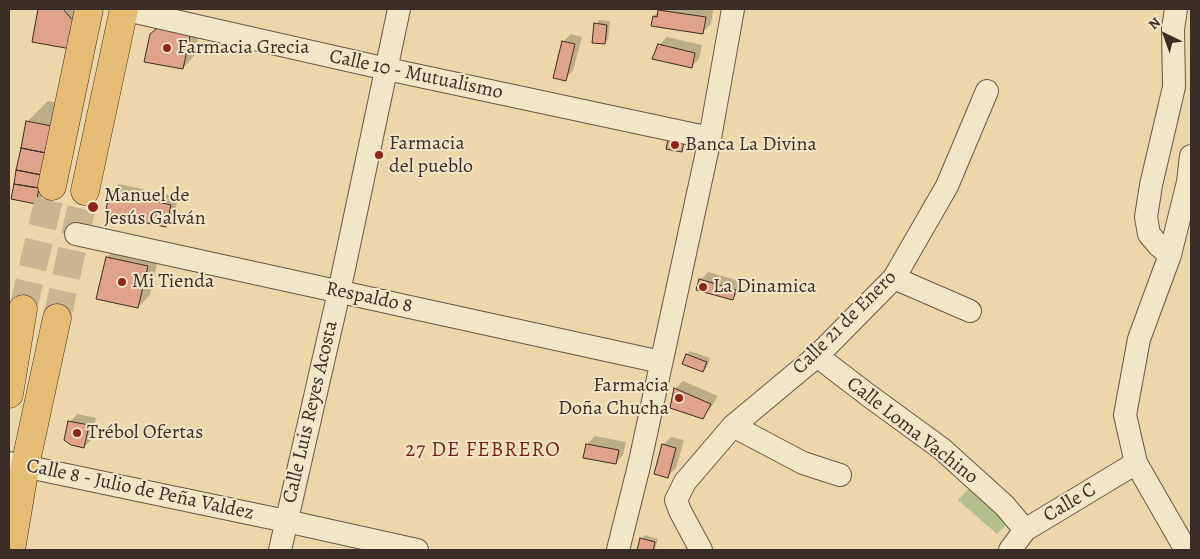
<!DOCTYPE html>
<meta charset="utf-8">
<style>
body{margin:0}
#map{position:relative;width:1200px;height:559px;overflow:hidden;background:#edd7aa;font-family:Alegreya,serif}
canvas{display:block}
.frame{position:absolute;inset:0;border:10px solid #3c2c26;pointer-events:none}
.north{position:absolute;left:1140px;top:10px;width:50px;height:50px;-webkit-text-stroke:4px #f3e5c8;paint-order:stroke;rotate:318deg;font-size:14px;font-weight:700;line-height:20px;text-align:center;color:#3c2c26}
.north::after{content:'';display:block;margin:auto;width:18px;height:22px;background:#3c2c26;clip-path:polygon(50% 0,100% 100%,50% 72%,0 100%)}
</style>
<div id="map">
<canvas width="1200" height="559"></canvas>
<div class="frame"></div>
<div class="north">N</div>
</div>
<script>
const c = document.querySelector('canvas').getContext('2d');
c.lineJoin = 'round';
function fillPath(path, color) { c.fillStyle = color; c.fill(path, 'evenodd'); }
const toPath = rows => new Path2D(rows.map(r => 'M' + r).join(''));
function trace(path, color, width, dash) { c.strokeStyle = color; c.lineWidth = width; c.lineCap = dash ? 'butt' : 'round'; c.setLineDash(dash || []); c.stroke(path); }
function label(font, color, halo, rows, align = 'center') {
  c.font = font + ' Alegreya,serif'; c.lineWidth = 4; c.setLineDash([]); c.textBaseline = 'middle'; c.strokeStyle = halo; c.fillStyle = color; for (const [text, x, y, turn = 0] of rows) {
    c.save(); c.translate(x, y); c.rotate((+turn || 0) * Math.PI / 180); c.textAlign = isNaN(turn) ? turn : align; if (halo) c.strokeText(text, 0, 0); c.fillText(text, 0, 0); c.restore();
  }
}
fillPath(toPath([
 [971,486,1010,521,997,534,958,500]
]), '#b3bf8c');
fillPath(toPath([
 [40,9,90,9,86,33,33,41],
 [661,9,713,10,711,24,703,32,654,16],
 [174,14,202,20,194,56,183,68],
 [599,20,610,21,608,39,605,43,596,24],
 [571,34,582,37,573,71,565,79,563,42],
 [667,37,702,45,699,59,691,67,659,45],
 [48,101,71,106,44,195,36,203,28,121],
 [119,184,178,197,174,218,166,226,111,192],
 [119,246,159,255,150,295,138,307,107,257],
 [708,272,743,282,740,291,732,299,700,280],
 [690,351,710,358,707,367,703,371,687,355],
 [683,381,718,396,710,409,702,417,675,389],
 [77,414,96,418,92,439,84,447,70,422],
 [595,436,626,442,623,455,615,463,587,444],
 [671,437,684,440,676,468,668,476,663,445],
 [645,535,658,539,655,550,638,550,641,539]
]), '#0003');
const building = toPath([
 [38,9,63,9,76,24,71,49,32,42,38,9],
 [658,10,706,17,703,34,651,26,653,16,657,17,658,10],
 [594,23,607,25,605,44,592,43,594,23],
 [161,25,191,31,183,69,144,62,150,34,161,25],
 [562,41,575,44,566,81,553,78,562,41],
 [658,44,695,53,692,68,652,59,658,44],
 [26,121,52,126,46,153,21,148,26,121],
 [669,134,684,142,682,152,666,149,669,134],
 [21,148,46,153,42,175,16,170,21,148],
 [16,170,42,175,39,188,14,184,16,170],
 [14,184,39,188,36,204,11,199,14,184],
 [110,191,171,205,166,227,105,214,110,191],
 [106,257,148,266,138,308,96,299,106,257],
 [699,279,736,290,733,300,696,290,699,279],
 [686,354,707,362,703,372,682,364,686,354],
 [674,388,711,404,703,419,670,408,674,388],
 [68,421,89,425,84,448,71,445,64,440,68,421],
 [586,444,619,450,616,464,583,458,586,444],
 [662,444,676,448,668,478,654,474,662,444],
 [640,538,655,542,653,550,637,550,640,538]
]);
fillPath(building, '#dfa28b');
trace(building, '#3c2c26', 1);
trace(toPath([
 [23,309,52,186],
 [57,318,85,191]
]), '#cab590', 28, [28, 14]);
const minor = toPath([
 [122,9,387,69,710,138],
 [76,234,661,362],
 [1170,255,1159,246,1149,234,1146,217,1151,185,1174,87,1173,29,1176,9],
 [894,278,970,311],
 [817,356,868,395,942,449,1005,506,1025,530],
 [733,426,803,463,840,475],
 [9,463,286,521,417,550],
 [280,550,339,292,399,9],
 [618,550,639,466,710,138,733,9],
 [701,550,680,511,676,500,685,482,733,426,817,356,894,278,947,186,987,91],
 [1010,550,1025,530,1136,463],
 [1186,550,1136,463,1125,415,1139,339,1170,255,1188,182,1191,156]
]);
const major = toPath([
 [52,186,89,9],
 [85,191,124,9],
 [9,394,23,309],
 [11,550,25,466,57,318]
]);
trace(minor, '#685747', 24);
trace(major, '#3c2c26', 29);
trace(minor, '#f3e5c8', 22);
trace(major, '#e6bc75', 28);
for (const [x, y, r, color] of [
 [167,48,5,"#8f2418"],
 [675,145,5,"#8f2418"],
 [379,155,5,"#8f2418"],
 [93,207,6,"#8f2418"],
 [122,282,5,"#8f2418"],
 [703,287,5,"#8f2418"],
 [679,398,5,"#8f2418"],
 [77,433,5,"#8f2418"]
]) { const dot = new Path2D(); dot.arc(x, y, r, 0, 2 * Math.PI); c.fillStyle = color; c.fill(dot); trace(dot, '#f3e5c8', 2); }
label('20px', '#3c2c26', '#f3e5c8', [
 ["Farmacia Grecia",177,48],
 ["Farmacia",389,144],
 ["del pueblo",389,167],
 ["Banca La Divina",685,145],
 ["Manuel de",104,196],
 ["Jesús Galván",104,219],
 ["Mi Tienda",132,282],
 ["La Dinamica",713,287],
 ["Farmacia",669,386,"right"],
 ["Doña Chucha",669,409,"right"],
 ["Trébol Ofertas",87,433]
], 'left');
label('20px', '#3c2c26', '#f3e5c8', [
 ["Calle 10 - Mutualismo",416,75,12],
 ["Respaldo 8",369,298,12],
 ["Calle 21 de Enero",845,323,-45],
 ["Calle Luis Reyes Acosta",311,412,-77],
 ["Calle Loma Vachino",912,431,38],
 ["Calle 8 - Julio de Peña Valdez",140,490,12],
 ["Calle C",1070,503,-31]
]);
c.letterSpacing = '1px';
label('21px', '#7a1f14', '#f3e5c8', [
 ["27 DE FEBRERO",483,451]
]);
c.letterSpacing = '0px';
</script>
